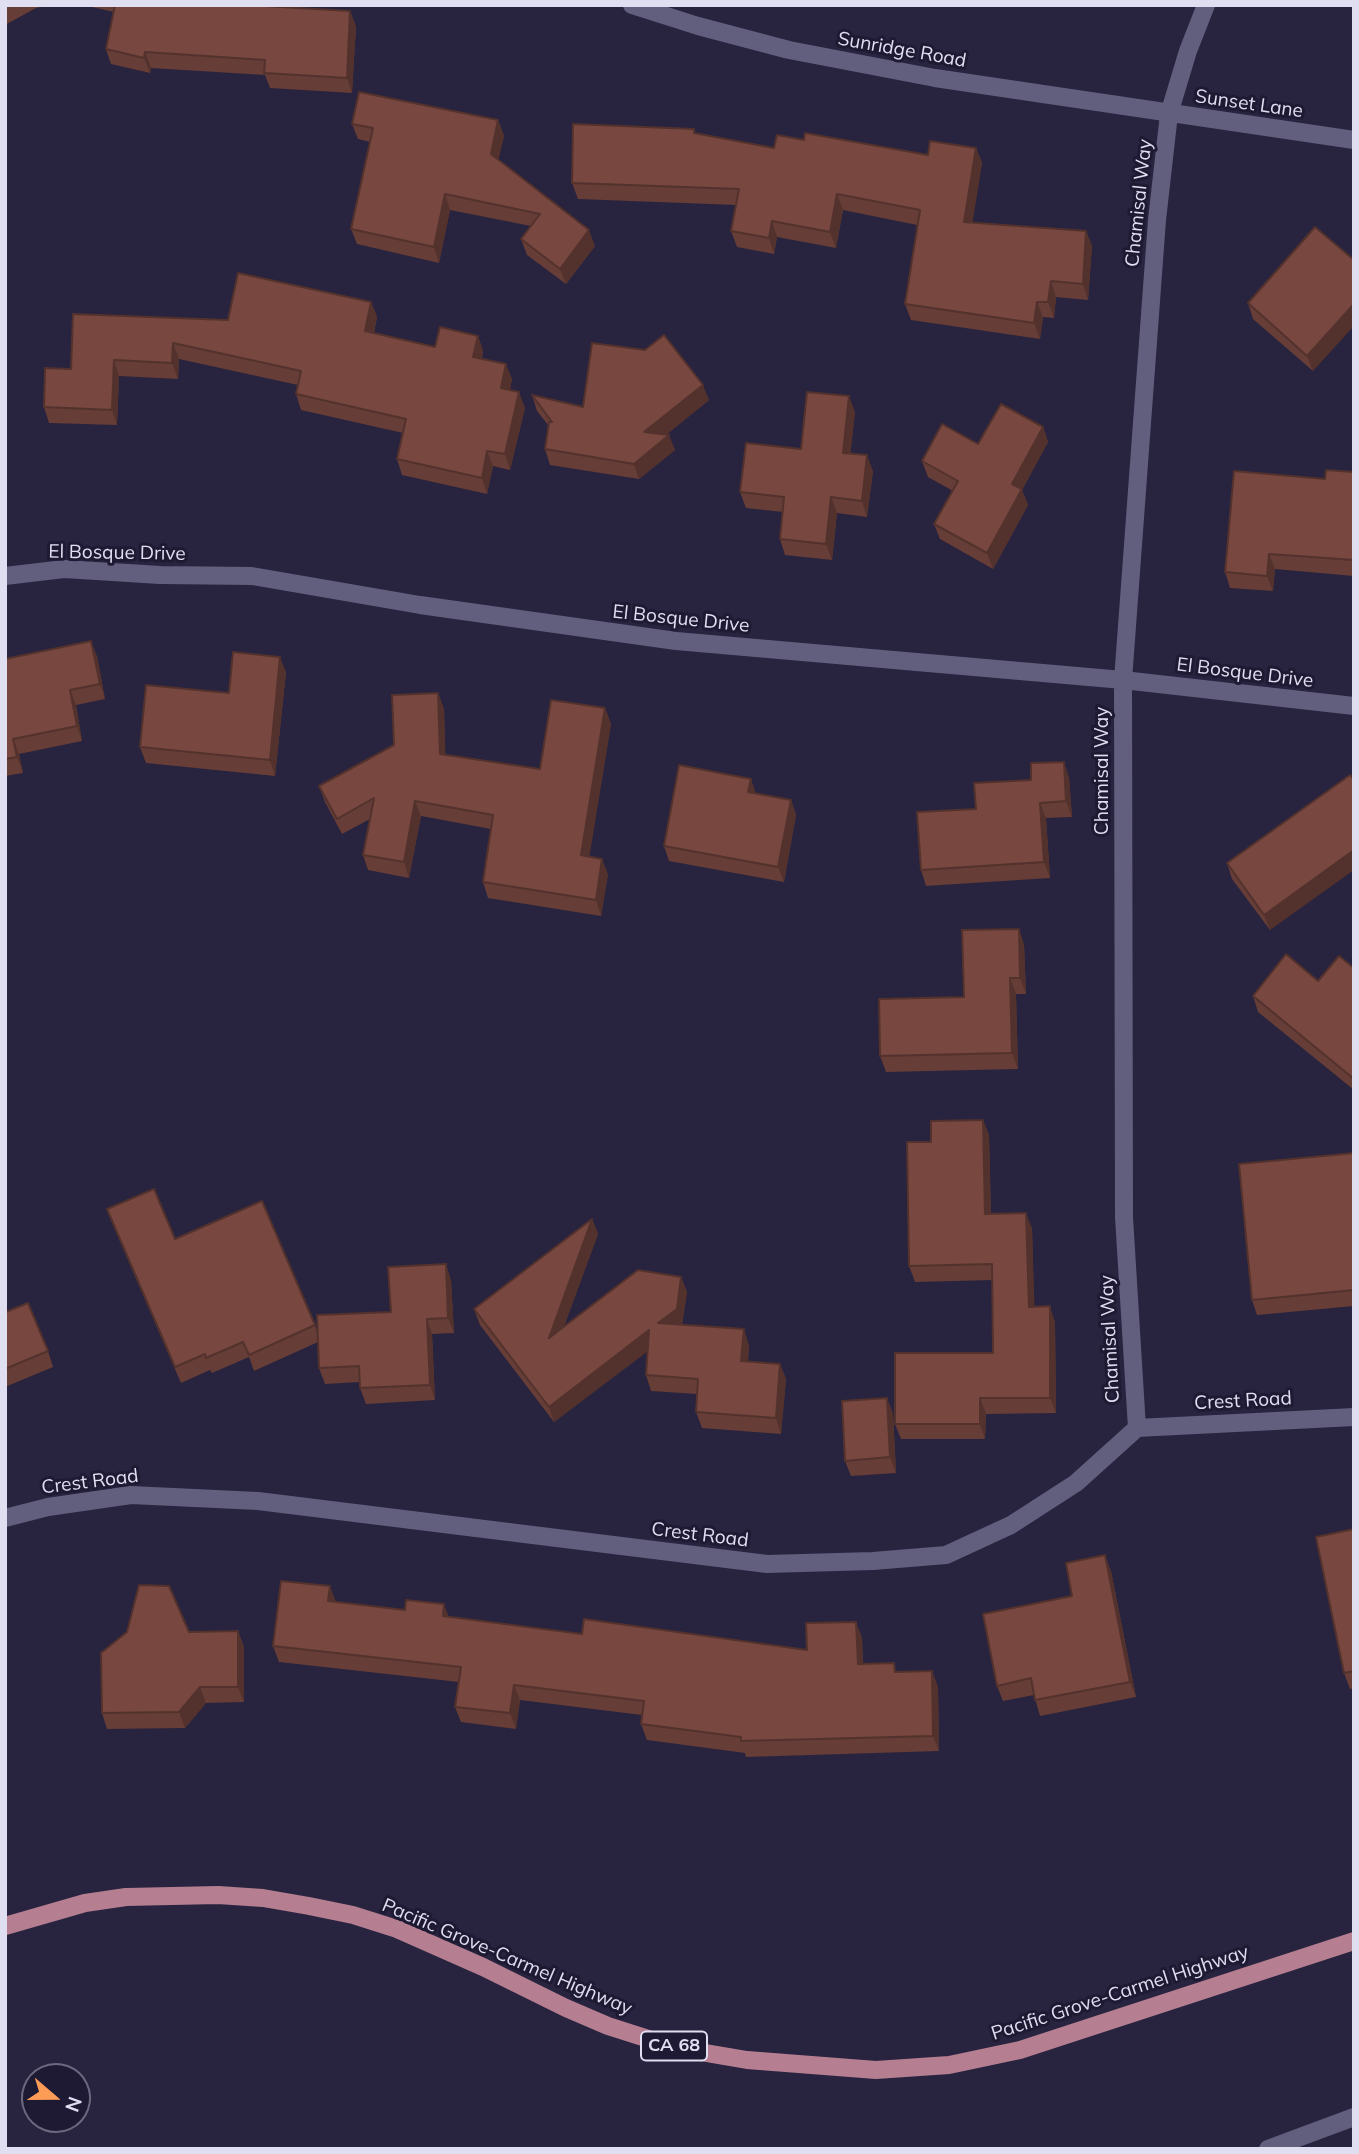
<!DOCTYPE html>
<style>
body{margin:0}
#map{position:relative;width:1359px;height:2154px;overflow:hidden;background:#28233e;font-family:Mulish,sans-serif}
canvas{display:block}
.frame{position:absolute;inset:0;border:7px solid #e0def1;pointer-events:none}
.north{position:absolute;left:21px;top:2063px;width:70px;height:70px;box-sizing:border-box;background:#1e1a34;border:2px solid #6c6880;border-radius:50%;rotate:110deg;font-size:19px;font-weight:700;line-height:28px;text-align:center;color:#e0def1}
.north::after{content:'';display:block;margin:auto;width:24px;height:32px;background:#fd9c57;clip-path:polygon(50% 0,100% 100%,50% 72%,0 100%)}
</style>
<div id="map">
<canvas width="1359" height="2154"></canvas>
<div class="frame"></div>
<div class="north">N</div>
</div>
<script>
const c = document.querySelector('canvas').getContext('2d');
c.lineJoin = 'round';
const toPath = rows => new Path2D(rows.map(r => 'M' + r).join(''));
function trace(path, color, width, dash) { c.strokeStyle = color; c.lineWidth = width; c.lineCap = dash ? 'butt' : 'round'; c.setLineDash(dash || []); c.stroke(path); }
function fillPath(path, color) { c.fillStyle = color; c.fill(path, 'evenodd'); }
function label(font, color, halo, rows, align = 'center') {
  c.font = font + ' Mulish,sans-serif'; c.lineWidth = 6; c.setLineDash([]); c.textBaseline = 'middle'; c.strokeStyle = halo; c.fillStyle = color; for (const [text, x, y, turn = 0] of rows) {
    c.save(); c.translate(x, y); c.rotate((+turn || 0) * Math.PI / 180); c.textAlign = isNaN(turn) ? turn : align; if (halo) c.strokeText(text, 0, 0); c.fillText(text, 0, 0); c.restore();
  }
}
trace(toPath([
 [632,5,698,26,789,50,935,78,1354,140],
 [5,576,64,569,160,575,252,576,420,605,676,641,1123,680,1354,706],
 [1137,1428,1124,1217,1123,680,1157,220,1169,114,1188,51,1206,5],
 [5,1518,48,1507,131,1495,258,1501,767,1564,873,1561,946,1555,1011,1525,1076,1483,1137,1428,1354,1417],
 [1268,2149,1354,2117]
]), '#625e7e', 18);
trace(toPath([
 [5,1926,85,1903,126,1897,218,1895,263,1898,309,1906,353,1915,397,1929,483,1967,566,2008,608,2026,655,2041,700,2052,747,2060,876,2070,949,2065,1020,2050,1354,1941]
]), '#b57e91', 18);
fillPath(toPath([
 [5,5,51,5,36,8,5,25],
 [83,5,247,5,350,11,356,27,352,93,270,88,265,75,151,68,150,73,111,64,106,49,114,12],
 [498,120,504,136,498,160,595,246,566,284,527,255,521,239,531,226,450,210,439,263,357,244,351,229,370,142,358,139,352,124],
 [696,133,774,148,804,140,928,155,976,148,982,163,972,223,1086,231,1092,246,1088,300,1056,297,1054,318,1043,317,1040,339,911,320,905,304,917,225,843,210,836,248,777,237,774,254,737,247,731,231,736,205,578,199,572,183],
 [1315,227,1313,371,1253,319,1248,303],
 [371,302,377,317,374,333,435,347,478,336,483,351,482,358,512,379,510,390,525,408,510,470,493,466,487,494,402,475,397,459,403,433,301,410,296,394,298,385,179,359,178,379,119,376,117,425,49,423,44,407,71,369,228,320],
 [532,395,583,407,709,400,667,434,675,450,639,479,550,465,545,449,548,425,537,411],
 [855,412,850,454,873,471,867,517,837,513,832,560,785,555,780,539,783,512,746,508,740,492],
 [1043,427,1048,442,1022,490,1028,505,993,569,940,539,934,524,953,491,928,477,922,461,978,444],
 [1354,472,1354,576,1275,569,1273,591,1230,588,1225,572,1325,479],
 [97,656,105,699,76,705,82,741,19,754,23,773,5,776,5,659],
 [286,672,275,776,146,763,140,747,229,693],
 [438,693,444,709,445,755,540,769,605,708,611,724,589,857,608,874,601,916,488,898,483,882,491,829,421,816,409,878,368,870,363,855,370,819,342,834,325,802,319,786,394,745],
 [1350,775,1270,930,1232,879,1227,863],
 [1069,777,1072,817,1046,818,1050,878,926,886,921,870],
 [791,800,796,815,784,882,669,861,664,846],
 [1019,929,1024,945,1026,994,1016,994,1018,1069,886,1072,880,1056,964,997],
 [1354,968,1354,1090,1258,1012,1253,996,1318,981],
 [983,1120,989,1135,991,1213,1032,1228,1034,1307,1055,1322,1056,1413,986,1414,985,1439,901,1439,895,1424,993,1353,993,1280,915,1282,909,1266,931,1142],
 [1354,1153,1354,1306,1257,1315,1252,1300],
 [107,1209,175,1239,315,1325,318,1334,391,1312,451,1280,454,1333,432,1334,435,1400,366,1404,360,1388,360,1382,325,1384,319,1368,318,1342,254,1371,249,1357,212,1373,210,1370,181,1383,113,1225],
 [592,1219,598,1234,564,1326,681,1277,687,1292,682,1325,749,1345,748,1362,780,1364,786,1379,781,1434,702,1428,696,1412,697,1394,651,1391,646,1375,647,1351,554,1422,480,1325,474,1309],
 [5,1310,48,1351,53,1367,5,1387],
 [893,1413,896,1473,851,1476,845,1461],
 [1354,1529,1354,1688,1350,1689,1344,1673],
 [1111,1571,1136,1697,1040,1716,1034,1695,1003,1701,997,1686,1072,1596],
 [336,1602,582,1634,807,1650,862,1637,863,1664,897,1672,932,1671,938,1687,939,1751,746,1757,745,1753,647,1740,641,1724,642,1715,520,1700,516,1729,461,1722,455,1707,459,1682,279,1662,273,1646],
 [238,1631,244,1647,244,1702,206,1703,185,1728,107,1729,102,1713,189,1632]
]), '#663d37');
fillPath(toPath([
 [350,11,356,27,352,93,347,78],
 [145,52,151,68,150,73,144,58],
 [498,120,504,136,496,170,491,154],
 [976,148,982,163,970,238,964,222],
 [445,194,450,210,439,263,434,247],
 [837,194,843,210,836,248,830,232],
 [772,221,777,237,774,254,769,238],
 [589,230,595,246,566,284,560,269],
 [1086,231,1092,246,1088,300,1083,284],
 [1051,281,1056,297,1054,318,1048,302],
 [371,302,377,317,371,347,365,331],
 [1037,302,1043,317,1040,339,1034,323],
 [1354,304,1354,326,1313,371,1307,356],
 [478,336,483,351,479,372,473,357],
 [173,343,179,359,178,379,172,363],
 [114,360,119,376,117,425,112,410],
 [506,364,512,379,507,404,501,388],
 [703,385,709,400,650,448,644,432],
 [519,392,525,408,510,470,505,454],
 [849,396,855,412,849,468,843,453],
 [1043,427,1048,442,1022,490,1028,505,993,569,987,553,1012,484],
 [669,435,675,450,639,479,634,464],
 [487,451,493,466,487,494,482,478],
 [867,455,873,471,867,517,862,501],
 [831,497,837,513,832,560,826,544],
 [1269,554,1275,569,1273,591,1267,576],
 [91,641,97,656,105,699,100,684],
 [280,657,286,672,275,776,270,760],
 [70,690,76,705,82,741,77,726],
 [438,693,444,709,446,770,440,754],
 [605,708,611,724,587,871,581,855],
 [13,739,19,754,23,773,17,757],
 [1064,762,1069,777,1072,817,1066,801],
 [751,779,756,794,748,792],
 [791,800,796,815,784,882,778,867],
 [415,801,421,816,409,878,404,862],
 [1040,803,1046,818,1050,878,1044,862],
 [1354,850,1354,870,1270,930,1264,915],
 [602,859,608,874,601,916,596,900],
 [1019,929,1024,945,1026,994,1020,978],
 [1010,978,1016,994,1018,1069,1012,1053],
 [983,1120,989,1135,991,1229,985,1214],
 [1026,1213,1032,1228,1035,1322,1029,1307],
 [592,1219,598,1234,554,1354,549,1338],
 [446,1264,451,1280,454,1333,448,1318],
 [681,1277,687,1292,682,1324,658,1323],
 [1050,1306,1055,1322,1056,1413,1050,1398],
 [427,1319,432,1334,435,1400,430,1385],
 [744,1329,749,1345,747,1377,741,1361],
 [649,1330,655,1346,554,1422,549,1407],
 [780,1364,786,1379,781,1434,776,1418],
 [887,1398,893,1413,896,1473,890,1457],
 [980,1398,986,1414,985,1439,980,1424],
 [1105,1555,1111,1571,1136,1697,1130,1682],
 [330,1586,336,1602,328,1601],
 [444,1604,450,1620,443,1616],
 [856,1622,862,1637,863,1680,858,1664],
 [238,1631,244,1647,244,1702,238,1687],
 [932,1671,938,1687,939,1751,933,1736],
 [514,1685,520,1700,516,1729,510,1713],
 [200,1687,206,1703,185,1728,179,1712]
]), '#53322d');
const building = toPath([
 [115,5,247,5,350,11,347,78,264,73,265,60,145,52,144,58,106,49,115,5],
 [359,92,498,120,491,154,589,230,560,269,521,239,540,214,445,194,434,247,351,229,373,128,352,124,359,92],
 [573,124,694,129,694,133,774,148,777,135,804,140,805,133,928,155,930,141,976,148,964,222,1086,231,1083,284,1051,281,1048,302,1037,302,1034,323,905,304,920,210,837,194,830,232,772,221,769,238,731,231,739,189,572,183,573,124],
 [1315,227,1354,260,1354,304,1307,356,1248,303,1315,227],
 [238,273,371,302,365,331,435,347,440,327,478,336,473,357,506,364,501,388,519,392,505,454,487,451,482,478,397,459,406,419,296,394,301,371,173,343,172,363,114,360,112,410,44,407,45,368,71,369,73,314,228,320,238,273],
 [664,335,703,385,644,432,669,435,634,464,545,449,549,422,552,422,532,395,583,407,592,343,645,350,664,335],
 [807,392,849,396,843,453,867,455,862,501,831,497,826,544,780,539,784,497,740,492,746,443,801,449,807,392],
 [1001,404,1043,427,1012,484,1022,489,987,553,934,524,958,481,922,461,942,424,978,444,1001,404],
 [1326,470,1354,472,1354,560,1269,554,1267,576,1225,572,1234,471,1325,479,1326,470],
 [91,641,100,684,70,690,77,726,13,739,17,757,5,759,5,659,91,641],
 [233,652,280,657,270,760,140,747,146,685,229,693,233,652],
 [438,693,440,754,540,769,551,700,605,708,581,855,602,859,596,900,483,882,493,815,415,801,404,862,363,855,374,798,337,819,319,786,394,745,392,695,438,693],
 [1064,762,1066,801,1040,803,1044,862,921,870,917,812,976,809,974,783,1031,780,1031,763,1064,762],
 [679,765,751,779,748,792,791,800,778,867,664,846,679,765],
 [1350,775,1354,780,1354,850,1264,915,1227,863,1350,775],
 [1019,929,1020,978,1010,978,1012,1053,880,1056,879,999,964,997,962,930,1019,929],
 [1286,954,1318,981,1339,956,1354,968,1354,1079,1253,996,1286,954],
 [983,1120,985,1214,1026,1213,1029,1307,1050,1306,1050,1398,980,1398,980,1424,895,1424,895,1353,993,1353,992,1264,909,1266,907,1142,931,1142,931,1121,983,1120],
 [1354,1153,1354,1290,1252,1300,1239,1164,1354,1153],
 [154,1189,175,1239,262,1201,315,1325,249,1355,243,1342,206,1358,205,1354,175,1367,107,1209,154,1189],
 [592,1219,549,1338,638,1270,681,1277,677,1309,658,1323,744,1329,741,1361,780,1364,776,1418,696,1412,698,1379,646,1375,649,1330,549,1407,474,1309,592,1219],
 [446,1264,448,1318,427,1319,430,1385,360,1388,359,1366,319,1368,317,1315,391,1312,388,1267,446,1264],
 [28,1303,48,1351,5,1369,5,1310,6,1312,28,1303],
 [887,1398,890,1457,845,1461,842,1401,887,1398],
 [1354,1529,1354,1671,1344,1673,1316,1537,1354,1529],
 [1105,1555,1130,1682,1035,1700,1031,1678,997,1686,983,1614,1072,1596,1066,1563,1105,1555],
 [281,1581,330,1586,328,1601,405,1610,406,1600,444,1604,443,1616,582,1634,584,1619,807,1650,806,1623,856,1622,858,1664,894,1663,895,1672,932,1671,933,1736,741,1741,741,1737,641,1724,644,1701,514,1685,510,1713,455,1707,461,1667,273,1646,281,1581],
 [139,1585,169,1586,189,1632,238,1631,238,1687,200,1687,179,1712,102,1713,101,1653,127,1632,139,1585]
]);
fillPath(building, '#774740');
trace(building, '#53322d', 2);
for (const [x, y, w] of [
 [674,2046,66]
]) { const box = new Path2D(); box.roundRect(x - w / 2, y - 14.5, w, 29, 5); c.fillStyle = '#1e1a34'; c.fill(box); trace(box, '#e0def1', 2); }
label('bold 18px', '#e0def1', null, [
 ["CA 68",674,2046]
]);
label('19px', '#e0def1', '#1e1a34', [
 ["Sunridge Road",902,50,10],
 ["Sunset Lane",1249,104,8],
 ["Chamisal Way",1139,203,-84],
 ["El Bosque Drive",117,553,1],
 ["El Bosque Drive",681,619,6],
 ["El Bosque Drive",1245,673,7],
 ["Chamisal Way",1102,771,-90],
 ["Chamisal Way",1110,1339,-93],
 ["Crest Road",1243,1401,-3],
 ["Crest Road",90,1482,-7],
 ["Crest Road",700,1535,7],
 ["Pacific Grove-Carmel Highway",507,1957,23],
 ["Pacific Grove-Carmel Highway",1120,1993,-18]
]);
</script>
